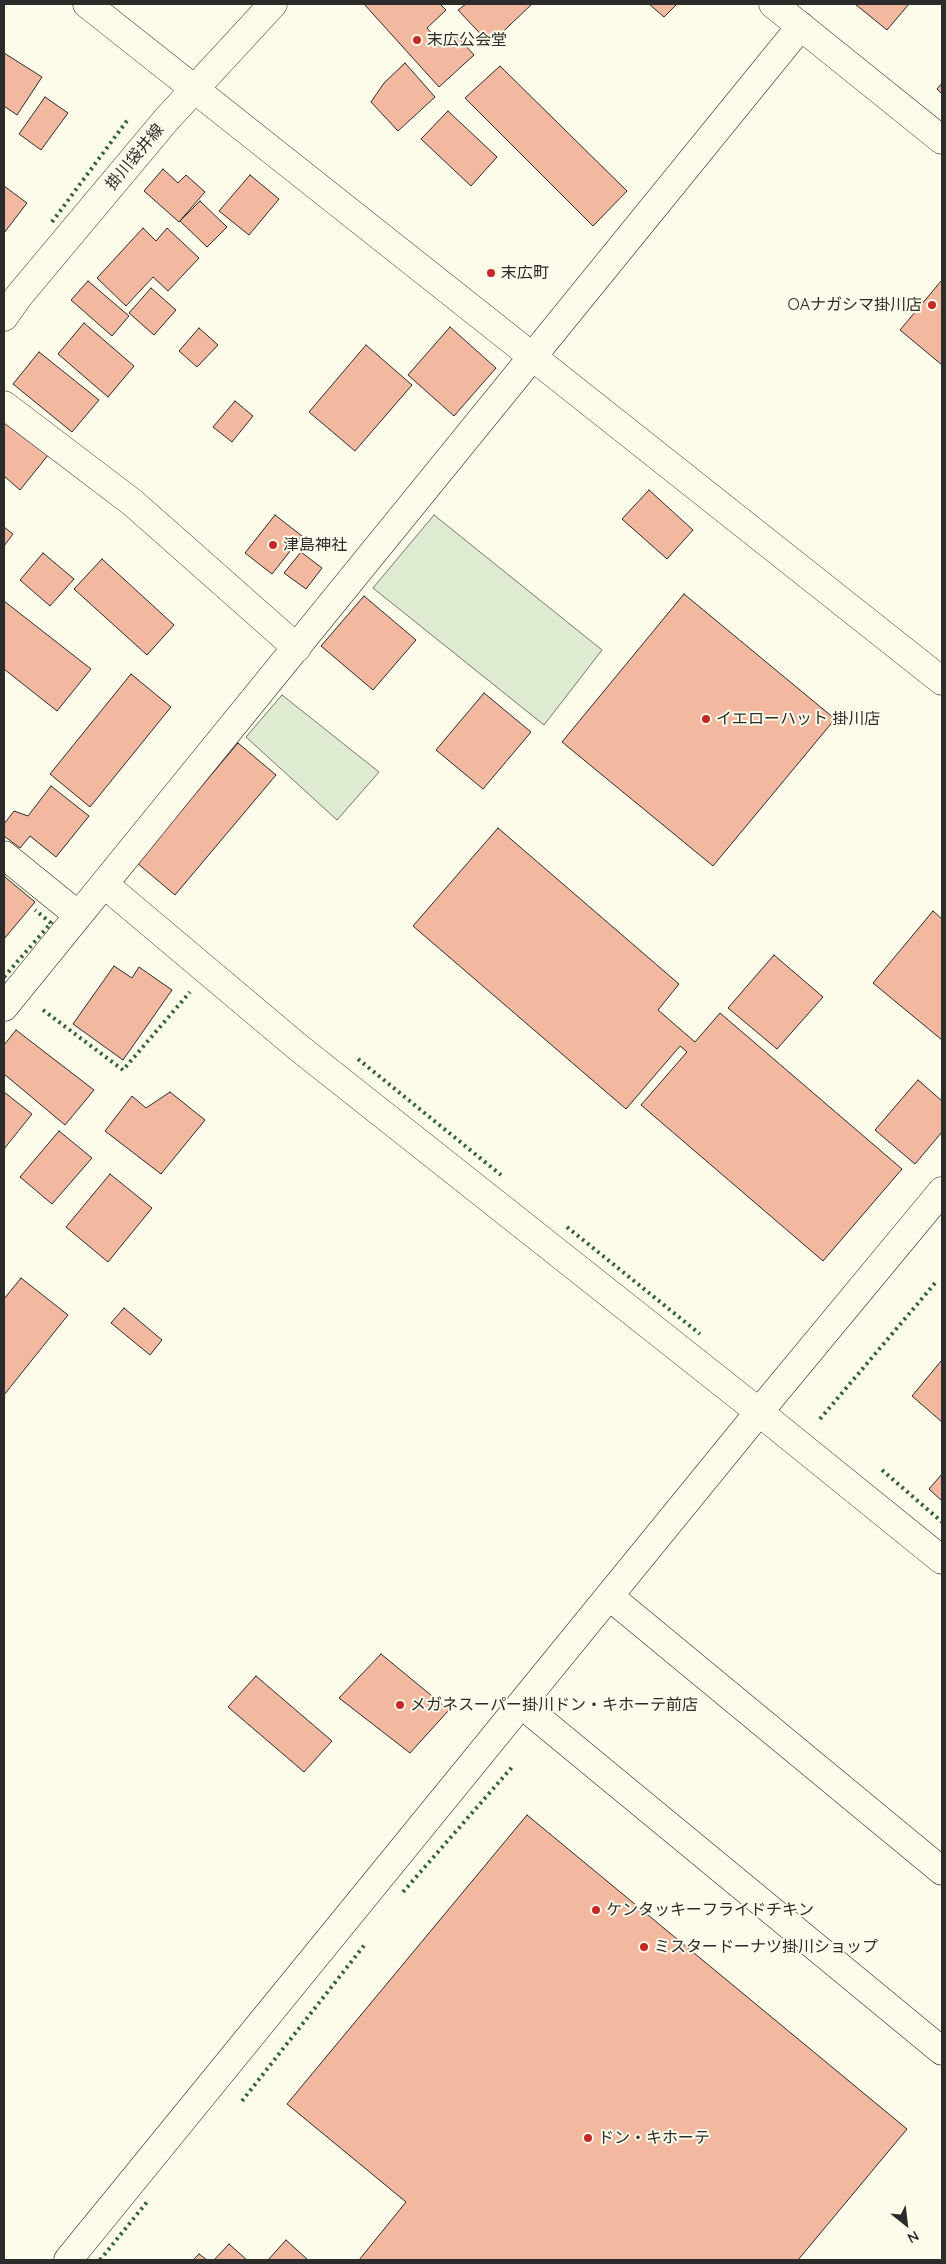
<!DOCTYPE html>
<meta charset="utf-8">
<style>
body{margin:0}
#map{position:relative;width:946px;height:2264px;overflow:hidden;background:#fdfbea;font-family:Quicksand,sans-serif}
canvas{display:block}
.frame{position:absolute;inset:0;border:5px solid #2b2b2b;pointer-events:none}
.north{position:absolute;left:881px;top:2199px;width:50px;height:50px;-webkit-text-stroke:4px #fdfbea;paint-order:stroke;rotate:151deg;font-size:14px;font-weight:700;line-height:20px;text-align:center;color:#2b2b2b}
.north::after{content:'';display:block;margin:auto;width:18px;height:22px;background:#2b2b2b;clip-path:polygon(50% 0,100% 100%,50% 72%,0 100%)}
</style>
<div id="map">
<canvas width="946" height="2264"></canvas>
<div class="frame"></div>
<div class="north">N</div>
</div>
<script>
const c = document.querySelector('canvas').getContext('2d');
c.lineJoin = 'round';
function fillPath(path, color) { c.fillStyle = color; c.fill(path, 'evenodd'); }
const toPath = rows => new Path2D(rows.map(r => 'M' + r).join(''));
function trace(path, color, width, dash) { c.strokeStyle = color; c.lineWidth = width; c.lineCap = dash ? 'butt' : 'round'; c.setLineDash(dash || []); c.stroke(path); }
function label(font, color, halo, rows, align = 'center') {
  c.font = font + ' Quicksand,"Noto Sans JP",sans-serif'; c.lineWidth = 4; c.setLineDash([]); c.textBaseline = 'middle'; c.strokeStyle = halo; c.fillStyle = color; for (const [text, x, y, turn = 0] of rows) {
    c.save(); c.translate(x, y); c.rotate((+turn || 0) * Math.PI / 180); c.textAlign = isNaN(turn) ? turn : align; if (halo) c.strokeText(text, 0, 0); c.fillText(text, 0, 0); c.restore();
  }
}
const green = toPath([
 [434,515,602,650,544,725,373,588,434,515],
 [282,695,379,772,337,820,246,737,282,695]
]);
fillPath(green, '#deebd1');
trace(green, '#74746e', 1);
const building = toPath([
 [364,4,440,4,446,10,427,28,443,46,456,35,474,55,439,87,364,4],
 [466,4,532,4,490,44,458,10,466,4],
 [649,4,677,4,664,17,649,4],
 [855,4,909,4,887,30,855,4],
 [4,53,42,77,17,115,4,106,4,53],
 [405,63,435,97,398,131,371,102,384,83,405,63],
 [500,66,627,191,593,226,465,98,500,66],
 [942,83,942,94,937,89,942,83],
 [45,97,68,113,41,150,19,134,45,97],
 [448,111,497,157,471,186,421,139,448,111],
 [163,169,178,183,186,175,205,192,179,222,144,191,163,169],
 [250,175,279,199,249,235,219,211,250,175],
 [4,186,27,203,4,233,4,186],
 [200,201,227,227,207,247,180,221,200,201],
 [143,228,156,241,167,228,199,258,168,291,153,277,126,306,97,278,143,228],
 [942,280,942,365,900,330,942,280],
 [88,281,129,316,112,336,71,300,88,281],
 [151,288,176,310,154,335,129,313,151,288],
 [84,323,134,366,108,397,58,354,84,323],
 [450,327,496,368,454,416,408,375,450,327],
 [199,328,218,345,197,367,179,351,199,328],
 [366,345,412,385,355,451,309,412,366,345],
 [39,352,99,400,72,432,13,384,39,352],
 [235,401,253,416,232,442,213,427,235,401],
 [4,417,49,454,20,490,4,476,4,417],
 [649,490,693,530,667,559,622,519,649,490],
 [275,515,302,536,272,574,245,553,275,515],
 [4,527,13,534,4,546,4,527],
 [301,552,322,568,306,589,284,573,301,552],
 [43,553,74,579,50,606,20,580,43,553],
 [102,559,174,625,147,655,74,589,102,559],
 [684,594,835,719,713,866,562,742,684,594],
 [364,596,416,640,373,690,321,646,364,596],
 [4,601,91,669,57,711,4,669,4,601],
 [131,674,171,707,90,807,50,774,131,674],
 [484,693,531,732,483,789,436,750,484,693],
 [238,743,276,775,175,895,137,863,238,743],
 [51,786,89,816,56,857,30,836,20,848,4,836,4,824,14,811,28,816,51,786],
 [498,828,679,984,658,1010,695,1042,720,1013,902,1169,823,1261,641,1105,687,1052,680,1046,626,1109,413,926,498,828],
 [5,877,35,902,4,939,4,878,5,877],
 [933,911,942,919,942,1040,873,983,933,911],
 [774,955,823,997,777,1049,728,1008,774,955],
 [114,966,132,978,139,967,172,990,123,1060,73,1024,114,966],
 [16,1030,94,1090,65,1125,4,1074,4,1045,16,1030],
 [918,1080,942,1101,942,1132,915,1164,875,1130,918,1080],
 [4,1092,32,1114,4,1149,4,1092],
 [170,1092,205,1120,161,1174,105,1131,132,1096,146,1108,170,1092],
 [59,1131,92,1158,52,1204,20,1177,59,1131],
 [110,1174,152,1208,108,1262,66,1227,110,1174],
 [21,1278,68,1315,4,1395,4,1299,21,1278],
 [124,1308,162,1340,150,1355,111,1323,124,1308],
 [942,1360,942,1422,912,1396,942,1360],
 [942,1474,942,1501,929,1489,942,1474],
 [381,1654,449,1710,410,1753,339,1698,381,1654],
 [256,1676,332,1741,304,1772,228,1707,256,1676],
 [527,1815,907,2129,798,2260,359,2260,406,2202,287,2104,527,1815],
 [286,2240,308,2260,268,2260,286,2240],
 [229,2244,247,2260,214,2260,229,2244],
 [199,2254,207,2260,193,2260,199,2254]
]);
fillPath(building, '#f2b8a0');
trace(building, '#2b2b2b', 1);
const minor = toPath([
 [87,4,942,681],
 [773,4,942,140],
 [4,405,133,503,297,648],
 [4,855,78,915],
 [104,884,299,1048,759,1412,942,1560],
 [4,1007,801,26],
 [609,1596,942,1871],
 [521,1704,942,2051],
 [68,2260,759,1412,942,1191]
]);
const major = toPath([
 [4,317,18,297,166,120,273,4]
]);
trace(minor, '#2b2b2b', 29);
trace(major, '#2b2b2b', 29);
trace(minor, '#fdfbea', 28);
trace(major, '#fdfbea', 28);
trace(toPath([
 [52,222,129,118],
 [4,977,51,923,35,910],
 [43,1010,123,1070,190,992],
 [358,1059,501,1175],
 [567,1227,700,1334],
 [820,1419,936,1282],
 [882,1470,942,1522],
 [403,1892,513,1766],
 [242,2101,366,1943],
 [100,2260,147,2202]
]), '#34623c', 4, [2.5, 4]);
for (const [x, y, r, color] of [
 [417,40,5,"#c62828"],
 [491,273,5,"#c62828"],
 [932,305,5,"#c62828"],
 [273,545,5,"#c62828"],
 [706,719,5,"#c62828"],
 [400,1705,5,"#c62828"],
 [596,1910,5,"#c62828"],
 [644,1947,5,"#c62828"],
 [588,2138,5,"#c62828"]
]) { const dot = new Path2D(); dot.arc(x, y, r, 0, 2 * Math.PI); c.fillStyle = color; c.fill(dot); trace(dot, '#fdfbea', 2); }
label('16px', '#2b2b2b', '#fdfbea', [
 ["末広公会堂",427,40],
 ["末広町",501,273],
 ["OAナガシマ掛川店",922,305,"right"],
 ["津島神社",283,545],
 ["イエローハット 掛川店",716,719],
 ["メガネスーパー掛川ドン・キホーテ前店",410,1705],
 ["ケンタッキーフライドチキン",606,1910],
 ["ミスタードーナツ掛川ショップ",654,1947],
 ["ドン・キホーテ",598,2138]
], 'left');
label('16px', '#2b2b2b', '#fdfbea', [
 ["掛川袋井線",135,157,-50]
]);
</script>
